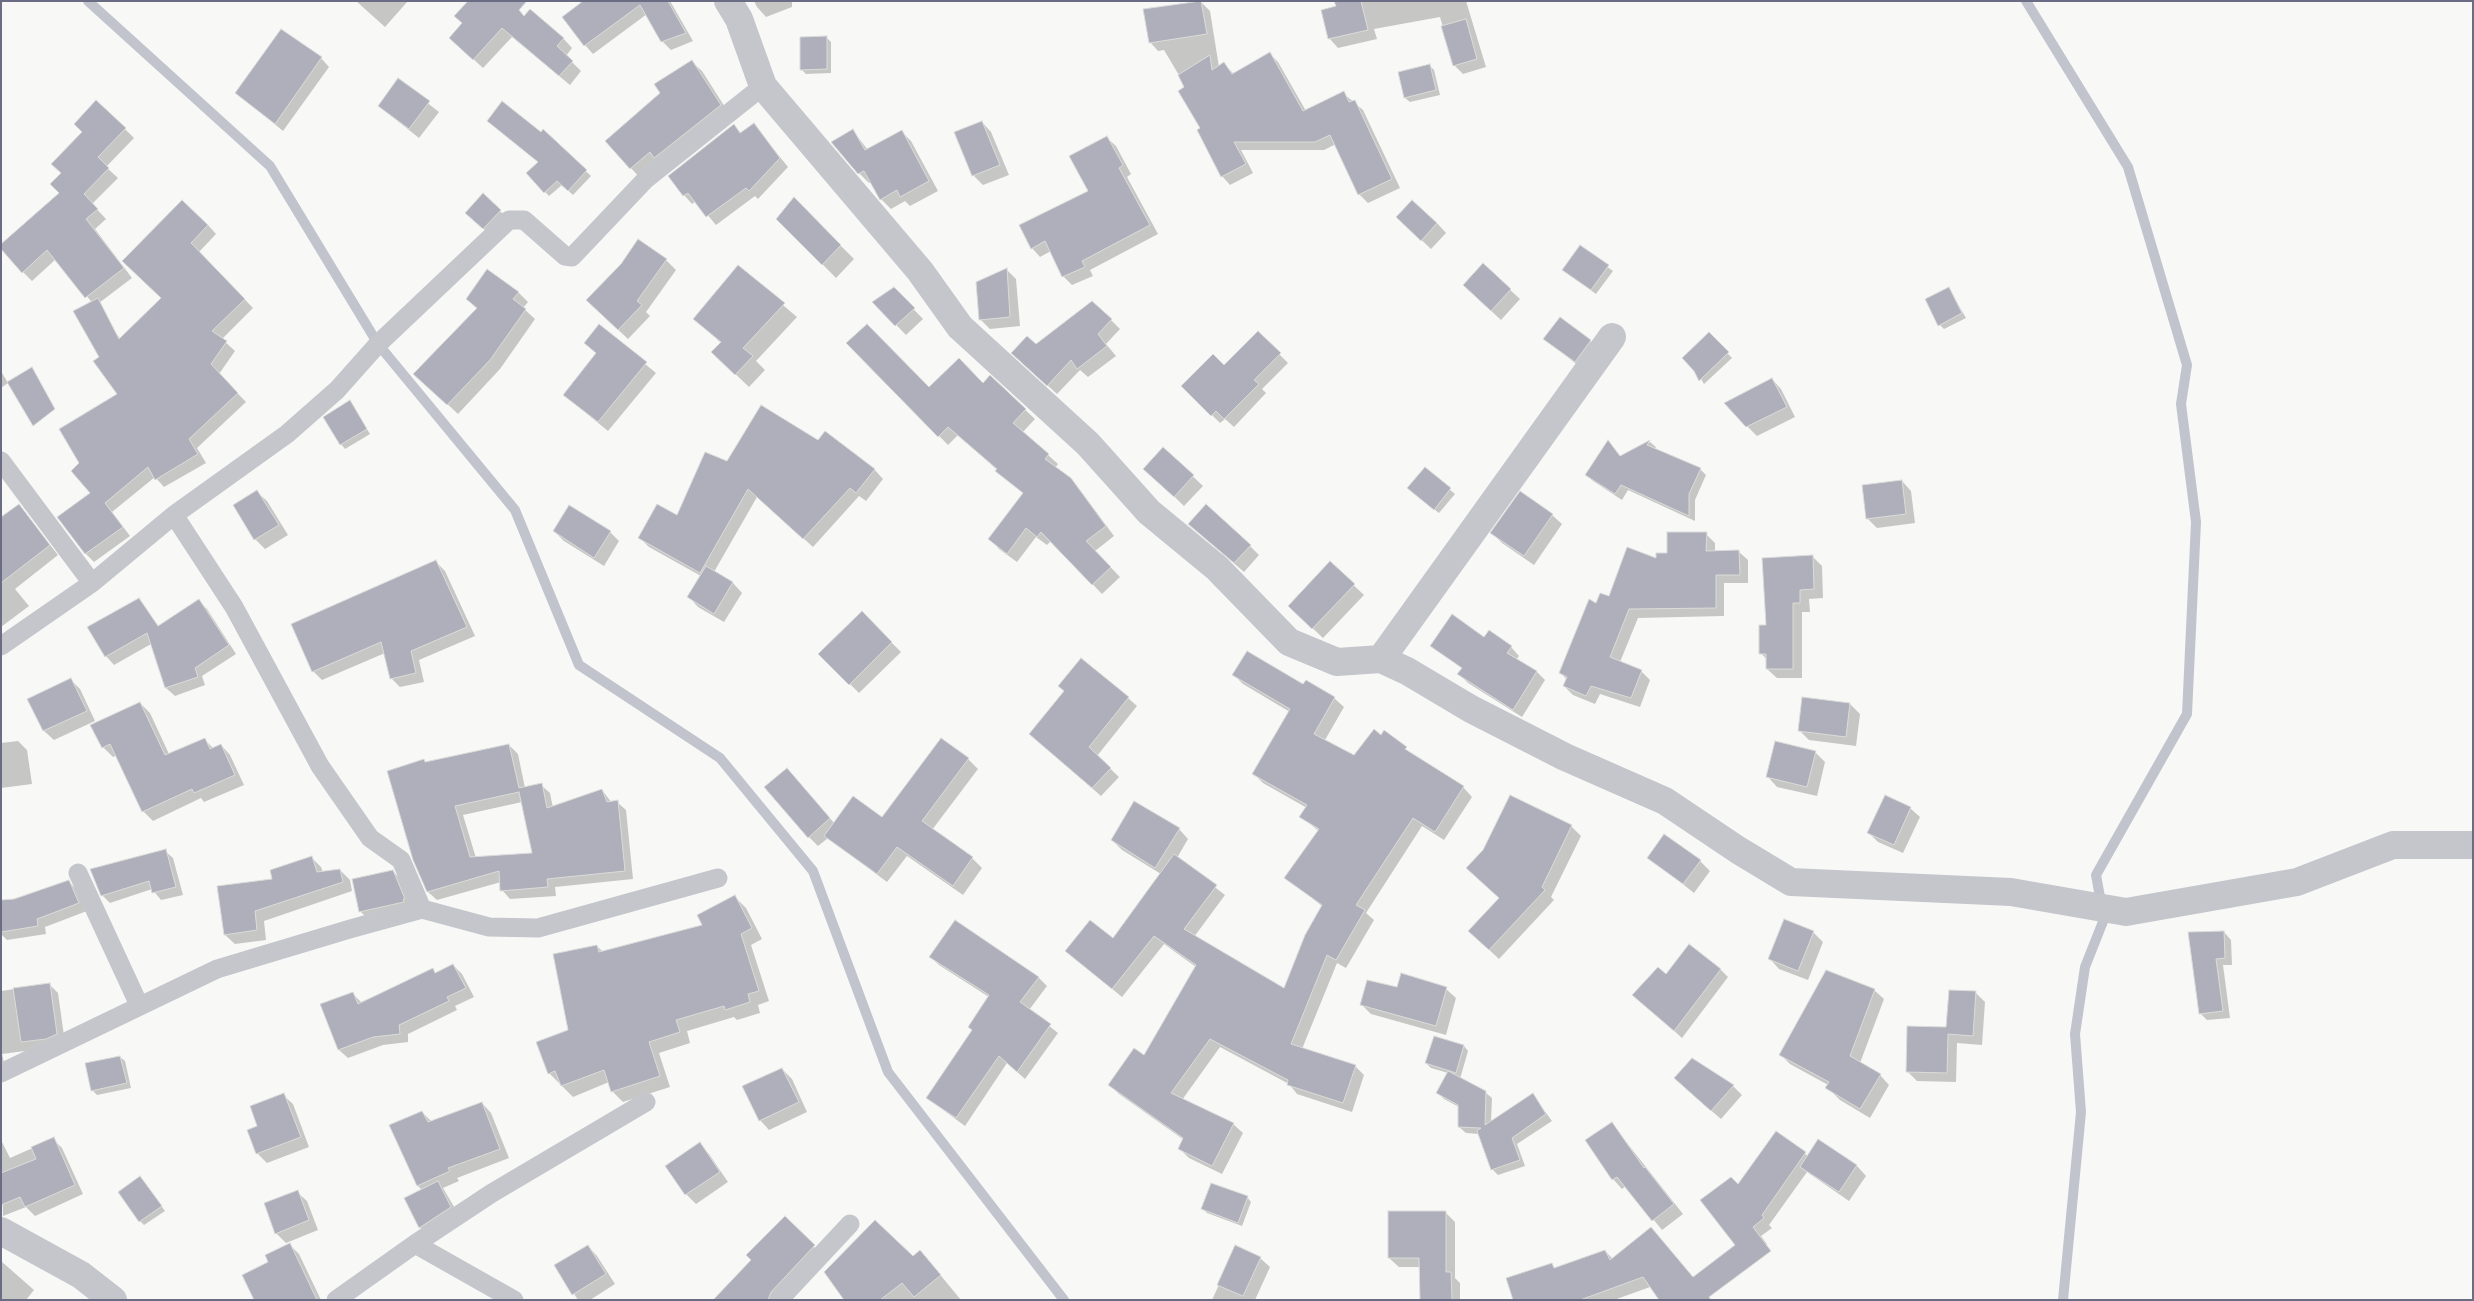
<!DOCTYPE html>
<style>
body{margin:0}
#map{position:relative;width:2474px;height:1301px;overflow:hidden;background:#f8f9f7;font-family:Manrope,sans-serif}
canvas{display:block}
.frame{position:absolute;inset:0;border:2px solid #6b6d85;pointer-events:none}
</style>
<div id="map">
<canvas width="2474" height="1301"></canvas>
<div class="frame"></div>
</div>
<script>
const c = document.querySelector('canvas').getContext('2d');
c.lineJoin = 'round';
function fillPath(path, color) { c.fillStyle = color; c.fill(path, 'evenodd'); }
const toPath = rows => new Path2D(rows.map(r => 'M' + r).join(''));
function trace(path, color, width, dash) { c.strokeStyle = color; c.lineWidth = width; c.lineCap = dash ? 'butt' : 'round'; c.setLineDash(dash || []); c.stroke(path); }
fillPath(toPath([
 [356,1,408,1,385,27],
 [585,1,670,1,693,41,671,50,662,41,647,14,593,54,585,45],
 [754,1,792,1,792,7,766,17,757,7],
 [1336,1,1466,1,1486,67,1463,74,1454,65,1440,17,1374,29,1377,39,1338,48,1329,38,1337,7],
 [1201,2,1210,11,1219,67,1224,64,1234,74,1270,54,1278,62,1306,111,1343,93,1363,110,1400,188,1368,203,1359,194,1336,144,1324,150,1241,150,1253,173,1230,185,1222,176,1186,87,1164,50,1158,51,1150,42],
 [525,17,563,38,572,48,566,56,581,71,570,85,512,37,483,68,460,47],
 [826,37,831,42,831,73,806,74,801,69],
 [321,58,329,67,283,131,237,93],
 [692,62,702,71,730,115,640,178,631,168],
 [1430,66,1434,70,1440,95,1410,102,1405,98],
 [398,80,439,112,419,138,379,106],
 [982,122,991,132,1009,175,983,185,973,175],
 [733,125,741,133,754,125,788,167,758,199,755,196,716,225,696,201,692,204,684,195],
 [125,129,134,138,106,167,118,178,92,204,106,219,95,229,132,278,95,306,56,259,32,281,23,272,61,193,63,173],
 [543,131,591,176,573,195,562,185,549,196,527,173,540,163,541,133],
 [853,131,868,150,902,132,911,141,938,191,910,206,905,201,891,209,881,199,871,182,869,183,859,173],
 [1107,138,1116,146,1131,174,1127,177,1158,234,1090,270,1093,276,1072,285,1063,276,1051,251,1040,257,1032,248,1089,192],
 [483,195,504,215,488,233,467,213],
 [794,199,854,259,836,278,778,219],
 [1437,223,1446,233,1431,249,1408,227],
 [208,225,216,234,199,252,253,308,222,339,235,351,219,374,246,402,197,448,206,463,164,487,155,477,112,512,130,536,94,562,86,554,92,493,81,464,119,395,100,358,115,333,121,339,162,298,132,270],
 [1580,247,1613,271,1596,294,1568,274],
 [666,260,676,270,646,312,650,316,628,339,597,310],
 [1483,265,1520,299,1501,320,1474,295],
 [738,267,797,317,756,361,765,370,749,387,726,365,721,343,695,319],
 [1006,269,1016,279,1020,326,990,329,980,319],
 [894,289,923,319,906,335,874,302],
 [1949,289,1966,318,1944,329,1940,325],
 [518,292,528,302,523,308,535,319,500,369,458,414,425,383,477,309,467,299],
 [1111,320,1120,329,1106,344,1116,356,1088,377,1080,370,1057,394,1022,362,1036,346],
 [599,326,656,373,608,431,564,395,597,354,585,343],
 [1258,333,1288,363,1262,389,1266,393,1234,427,1225,419,1220,423,1183,386,1224,367],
 [1709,334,1732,358,1704,384,1696,370],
 [1545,339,1590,341,1599,350,1585,371],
 [848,343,929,389,983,384,990,377,1035,419,1022,433,1048,455,1058,464,1055,468,1080,490,1114,536,1095,551,1120,577,1102,594,1051,541,1047,545,1036,537,1017,562,999,549,990,539,1024,494,958,435,948,445],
 [1,371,8,383,1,388],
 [1772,379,1781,389,1795,417,1757,436,1747,426],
 [350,402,370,434,345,449,341,444],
 [818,442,874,469,883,479,866,501,859,496,813,547,757,497,714,572,733,583,742,593,724,622,698,607,689,597,701,576,649,547,640,538,678,517,727,463],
 [1608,442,1621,457,1650,442,1656,447,1654,450,1700,469,1706,475,1695,500,1695,521,1628,490,1622,500,1593,481,1587,475],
 [1163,448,1203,486,1184,506,1155,478],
 [1425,469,1455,494,1439,513,1413,493],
 [1902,481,1911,491,1915,523,1877,528,1867,518],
 [257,492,267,501,288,535,265,549,255,539],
 [19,505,58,555,15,589,29,606,1,627,1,519],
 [1552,515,1562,524,1534,565,1502,543,1492,533],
 [554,531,610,532,619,541,604,566,564,541],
 [1199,533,1250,546,1259,555,1244,572],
 [1706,534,1715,543,1715,552,1739,552,1748,560,1748,583,1724,583,1724,616,1638,618,1620,662,1641,671,1650,680,1640,707,1600,694,1595,704,1573,695,1564,686,1567,680,1561,673,1597,604,1610,598,1657,560],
 [1812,556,1822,566,1823,598,1809,599,1810,612,1802,612,1802,678,1777,678,1767,669,1767,660,1761,653,1767,626],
 [436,562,445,571,475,636,419,660,424,682,400,687,391,678,385,653,322,680,313,671],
 [1330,563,1364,595,1323,638,1289,606],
 [139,599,159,627,199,601,207,609,236,654,202,676,205,685,175,696,166,688,151,644,114,665,106,656],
 [862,613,901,652,859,693,820,654],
 [1485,639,1511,647,1519,656,1516,660,1537,672,1545,680,1522,717,1468,683,1459,674,1463,669,1432,645],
 [1234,675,1304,685,1334,698,1344,707,1325,740,1354,756,1384,732,1415,757,1463,787,1472,797,1444,840,1422,826,1366,913,1374,920,1346,968,1337,963,1302,1049,1355,1066,1364,1075,1352,1112,1297,1094,1289,1084,1220,1047,1182,1100,1233,1124,1243,1133,1222,1174,1189,1158,1180,1149,1184,1140,1119,1094,1110,1085,1144,1057,1196,967,1164,944,1122,997,1066,951,1113,940,1161,874,1122,850,1112,840,1179,829,1188,839,1177,858,1225,895,1194,937,1284,990,1323,907,1286,877,1319,831,1301,817,1307,808,1263,783,1254,774,1290,712,1243,684],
 [71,680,80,689,95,721,54,740,44,731,29,700],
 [1128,698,1137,706,1097,756,1119,777,1101,796,1039,742],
 [1803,698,1850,704,1860,714,1856,746,1809,740,1799,730],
 [140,703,150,713,169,754,204,739,214,749,221,745,230,755,244,785,204,802,201,798,153,821,143,811,117,755,113,757,103,747],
 [18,741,27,750,32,784,1,788,1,743],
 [509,745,518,754,525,788,541,785,550,793,553,808,602,790,612,803,617,802,626,810,633,879,555,887,556,896,510,899,502,890,501,882,437,900,428,892,424,761,426,763],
 [522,802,533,854,476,858,463,815],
 [1815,752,1825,762,1817,796,1777,787,1768,777],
 [968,759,978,769,932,830,972,858,982,868,963,895,907,856,887,882,828,838,818,846,809,837,787,769,835,824,882,819],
 [1910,808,1920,817,1903,853,1878,842,1869,833],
 [1571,826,1581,836,1551,897,1554,900,1499,959,1484,945],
 [165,851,173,858,183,895,161,900,152,889,110,903,102,895],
 [311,857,321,867,323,873,340,870,350,880,352,891,264,921,266,940,235,944,225,935,274,880],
 [1649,857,1700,861,1710,871,1694,893],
 [393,871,402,881,414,908,370,921,360,911],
 [69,882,77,890,87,911,45,927,46,934,7,940,1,934,1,902,14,900],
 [735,897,746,908,762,939,751,945,769,1001,758,1005,760,1013,737,1020,734,1017,687,1031,690,1043,659,1053,670,1087,623,1102,612,1091,609,1082,573,1097,549,1073,570,1030,597,946,603,952,704,926],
 [955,922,1039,978,1047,986,1029,1010,1058,1033,1025,1079,1007,1063,965,1126,927,1098,973,1031,989,997,939,965,931,957],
 [1813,932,1823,942,1808,980,1779,969,1770,959],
 [2224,932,2231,940,2232,965,2223,965,2230,1018,2207,1020,2200,1013],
 [453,965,462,974,474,997,455,1006,457,1010,408,1034,408,1042,383,1045,348,1058,339,1050,353,994,361,1002,433,970,437,974],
 [1721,970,1728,977,1682,1038,1642,1002,1666,976],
 [49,984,58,993,65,1043,56,1047,2,1054,6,1071,1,1074,1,991],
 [1398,989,1446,989,1456,998,1446,1035,1371,1014,1361,1004],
 [1874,990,1884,999,1860,1063,1880,1075,1889,1085,1870,1118,1840,1100,1830,1090,1830,1086,1790,1064,1781,1055],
 [1975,992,1985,1002,1982,1045,1957,1043,1956,1082,1917,1081,1907,1071,1947,1028],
 [1464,1046,1468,1051,1460,1079,1485,1092,1492,1098,1491,1122,1533,1095,1552,1121,1517,1144,1525,1166,1498,1175,1492,1169,1479,1134,1466,1133,1459,1127,1459,1107,1444,1099,1438,1093,1448,1073,1431,1068,1426,1063],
 [120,1057,125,1061,131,1088,97,1095,93,1091],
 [782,1069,792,1079,807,1112,769,1130,760,1120],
 [1733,1086,1742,1095,1721,1119,1685,1088],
 [283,1095,293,1104,309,1147,267,1163,257,1153,259,1127],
 [482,1103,491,1113,509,1158,457,1178,459,1181,443,1188,460,1217,430,1237,420,1227,422,1190,418,1186,390,1126,422,1112,432,1122],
 [1612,1124,1683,1214,1662,1230,1626,1186,1622,1189,1613,1179],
 [1776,1133,1808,1156,1818,1141,1857,1166,1866,1176,1849,1201,1807,1172,1769,1225,1772,1228,1761,1236,1767,1244,1744,1252,1738,1185],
 [53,1139,62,1148,83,1194,35,1216,26,1207,3,1216,1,1140,10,1158],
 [699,1144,709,1154,728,1182,696,1204,686,1194],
 [144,1182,165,1211,144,1225,140,1221],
 [297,1192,307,1201,318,1230,286,1243,276,1233],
 [1247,1197,1251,1202,1242,1226,1207,1213,1203,1209],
 [1445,1212,1455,1222,1455,1278,1460,1283,1460,1300,1422,1300,1420,1267,1399,1267,1389,1258],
 [785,1218,822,1255,783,1300,715,1300,753,1260],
 [290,1245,299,1254,321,1300,256,1300],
 [588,1246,597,1256,615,1284,590,1300,578,1300,555,1265],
 [1236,1247,1260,1258,1270,1267,1255,1300,1212,1300],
 [1605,1251,1613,1259,1689,1273,1614,1300,1563,1300],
 [913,1258,928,1260,961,1300,846,1300],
 [1,1261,34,1290,26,1300,1,1300]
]), '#0003');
trace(toPath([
 [88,1,270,166,378,344,515,510,579,665,720,758,813,871,888,1072,1064,1300],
 [2026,1,2128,167,2187,365,2181,404,2196,522,2187,714,2096,875,2104,919,2085,967,2075,1034,2081,1112,2063,1300]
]), '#c1c4cd', 10);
const building = toPath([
 [468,1,527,1,519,10,524,16,530,9,564,38,557,46,573,61,559,76,502,28,473,60,449,38,462,23,454,16,468,1],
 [583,1,668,1,686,33,661,42,640,5,584,46,562,17,583,1],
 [1201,1,1207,34,1149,43,1143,9,1201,1],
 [1334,1,1361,1,1368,30,1328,39,1321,10,1336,6,1334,1],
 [1466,19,1477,59,1453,66,1441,26,1466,19],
 [281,29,322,57,275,124,235,93,281,29],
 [827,36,827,69,800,70,800,37,827,36],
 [1270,52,1303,111,1344,91,1349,102,1355,100,1392,179,1358,195,1330,135,1315,142,1234,142,1246,164,1221,177,1197,130,1200,128,1178,91,1184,87,1178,75,1210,55,1212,70,1224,62,1232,74,1270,52],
 [692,60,721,105,654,158,650,152,630,169,605,141,660,93,654,84,692,60],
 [1430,64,1436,90,1404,98,1398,72,1430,64],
 [398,78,430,101,409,129,378,106,398,78],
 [96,100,126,128,98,157,109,168,84,194,98,209,86,219,124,268,85,298,47,250,22,273,1,249,1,244,59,193,50,184,61,173,51,164,82,132,74,124,96,100],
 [502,101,541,132,543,129,587,170,568,191,557,181,544,193,526,173,538,162,487,121,502,101],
 [982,121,1000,165,972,176,954,132,982,121],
 [754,123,780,158,749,191,746,188,706,217,688,193,683,196,668,176,734,124,740,133,754,123],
 [853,129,865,150,902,130,929,181,900,197,897,190,880,200,864,171,858,174,831,142,853,129],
 [1107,136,1123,165,1119,168,1150,225,1082,261,1085,267,1062,277,1045,241,1031,249,1019,225,1088,191,1069,156,1107,136],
 [483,193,501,210,483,229,465,213,483,193],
 [794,197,841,245,822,265,776,219,794,197],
 [182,200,208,225,191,243,245,299,212,331,227,341,211,364,238,393,189,439,198,454,155,480,148,467,105,503,123,527,85,554,57,517,90,493,71,471,79,463,59,429,117,394,93,361,99,357,73,311,98,298,119,339,161,298,122,261,182,200],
 [1412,200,1437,223,1421,241,1396,217,1412,200],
 [638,239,667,259,637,301,642,305,618,330,586,300,621,264,638,239],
 [1580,245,1609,265,1591,290,1562,270,1580,245],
 [1483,263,1511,289,1491,311,1463,285,1483,263],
 [738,265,785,303,743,348,753,356,735,375,711,352,721,342,693,319,738,265],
 [1007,268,1010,317,979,320,976,282,1007,268],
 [487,269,519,292,513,299,526,309,490,360,447,405,413,374,477,308,466,299,487,269],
 [894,287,915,308,895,326,872,302,894,287],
 [1949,287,1962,313,1938,326,1925,299,1949,287],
 [1092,301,1112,319,1098,334,1107,346,1077,369,1071,360,1047,386,1011,353,1027,336,1036,344,1092,301],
 [1560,317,1591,340,1575,362,1543,339,1560,317],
 [599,324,647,362,598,422,563,395,596,353,584,343,599,324],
 [867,324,929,387,959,358,983,383,990,375,1026,409,1013,423,1049,454,1045,459,1071,478,1106,526,1086,541,1111,567,1092,585,1041,532,1037,537,1026,528,1007,554,988,539,1023,493,995,471,997,469,948,427,938,437,846,343,867,324],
 [1258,331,1281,353,1254,380,1259,384,1224,419,1216,411,1211,416,1181,386,1213,354,1224,365,1258,331],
 [1709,332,1729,352,1699,381,1694,371,1682,358,1709,332],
 [32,367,55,409,33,426,7,382,32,367],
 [1772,378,1787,407,1746,427,1724,403,1772,378],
 [350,400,367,429,340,445,323,417,350,400],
 [761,405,818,440,825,431,875,469,856,493,850,488,803,539,748,489,700,573,638,538,657,504,677,515,705,452,727,461,761,405],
 [1608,440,1620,456,1650,440,1647,445,1701,468,1689,494,1689,516,1621,485,1615,494,1585,475,1608,440],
 [1163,447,1194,475,1174,497,1143,469,1163,447],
 [1425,467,1451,488,1434,510,1407,488,1425,467],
 [1902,480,1906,514,1866,519,1862,485,1902,480],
 [257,490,279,525,254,540,233,505,257,490],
 [1520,491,1553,514,1524,556,1490,533,1520,491],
 [19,504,50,545,1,583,1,517,19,504],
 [1206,504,1251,545,1234,563,1188,524,1206,504],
 [569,505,611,531,594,558,553,531,569,505],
 [1667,532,1707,532,1706,551,1739,550,1740,575,1716,575,1716,608,1629,609,1610,657,1642,670,1631,698,1591,686,1586,696,1563,686,1567,677,1559,673,1589,599,1596,603,1600,593,1609,596,1627,547,1656,558,1656,553,1667,553,1667,532],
 [1813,555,1814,589,1800,590,1800,603,1793,603,1793,669,1766,669,1766,654,1759,654,1759,625,1766,625,1762,558,1813,555],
 [436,560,467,627,411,651,416,673,390,679,381,642,312,672,291,624,436,560],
 [1330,561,1355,584,1312,629,1288,606,1330,561],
 [706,566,733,582,714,614,687,597,706,566],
 [139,598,158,626,199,599,229,645,195,668,198,677,165,688,147,633,105,657,87,627,139,598],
 [862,611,892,642,849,685,818,654,862,611],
 [1452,614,1484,637,1489,630,1512,646,1507,653,1537,671,1513,710,1457,674,1462,668,1430,646,1452,614],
 [1247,651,1303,684,1306,680,1335,697,1314,734,1354,755,1374,729,1381,735,1384,730,1407,747,1405,749,1464,786,1435,832,1413,818,1356,905,1365,910,1336,960,1327,955,1291,1044,1356,1065,1343,1103,1287,1085,1288,1080,1210,1039,1171,1093,1234,1123,1212,1166,1178,1149,1183,1138,1108,1085,1134,1048,1144,1055,1196,965,1154,936,1112,989,1065,951,1090,920,1113,938,1174,854,1217,885,1184,929,1284,988,1305,935,1322,905,1284,878,1319,829,1299,817,1307,805,1252,774,1290,709,1232,675,1247,651],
 [1081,658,1129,697,1089,747,1111,768,1092,788,1029,734,1064,691,1058,686,1081,658],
 [71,678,87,711,43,731,27,699,71,678],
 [1802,697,1850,703,1846,737,1798,731,1802,697],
 [140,702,165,755,205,738,210,749,221,744,235,775,194,793,192,789,142,812,110,744,102,748,90,725,140,702],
 [941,738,969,758,922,821,973,857,953,886,897,847,877,874,824,836,853,796,882,817,941,738],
 [1775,741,1816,751,1807,787,1766,777,1775,741],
 [509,744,519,788,542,783,547,808,602,789,607,802,618,800,625,871,547,879,548,887,500,891,499,871,427,892,413,860,387,771,424,759,425,762,509,744],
 [519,792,532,853,470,857,455,806,519,792],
 [787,768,830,818,808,838,764,787,787,768],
 [1510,795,1572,825,1542,887,1545,890,1489,950,1468,931,1499,898,1466,868,1483,850,1510,795],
 [1885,795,1911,807,1894,845,1867,833,1885,795],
 [1134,801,1180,828,1155,868,1111,840,1134,801],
 [1664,834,1701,860,1683,884,1647,858,1664,834],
 [166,849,176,887,152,893,149,881,101,896,90,869,166,849],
 [312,856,317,872,340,869,343,882,255,911,257,930,224,935,217,886,272,879,270,870,312,856],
 [393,870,405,899,403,899,404,902,359,912,352,879,393,870],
 [69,880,79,903,37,919,38,926,1,932,1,900,14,899,69,880],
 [735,895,752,928,741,934,759,991,748,994,750,1002,725,1010,724,1006,676,1020,680,1032,649,1042,660,1076,611,1092,604,1070,561,1086,555,1071,548,1074,536,1042,568,1030,553,954,597,945,599,952,702,925,697,915,735,895],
 [1784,919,1814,931,1798,971,1768,959,1784,919],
 [955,920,1039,977,1020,1002,1051,1024,1017,1072,999,1056,956,1118,926,1098,972,1030,968,1027,989,995,929,957,955,920],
 [2224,931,2225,958,2216,959,2223,1011,2199,1014,2188,932,2224,931],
 [1689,944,1721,969,1674,1031,1632,995,1658,967,1666,974,1689,944],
 [453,964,466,988,447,997,449,1001,399,1025,400,1034,373,1037,338,1050,320,1004,353,992,358,1004,433,968,435,973,453,964],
 [1826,970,1875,989,1850,1056,1881,1074,1860,1109,1825,1088,1829,1082,1779,1055,1826,970],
 [1401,973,1447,987,1436,1026,1360,1005,1367,980,1397,987,1401,973],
 [50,983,57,1034,46,1039,21,1042,13,988,50,983],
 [1949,990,1976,991,1973,1036,1948,1034,1947,1073,1906,1072,1907,1026,1946,1027,1949,990],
 [1434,1036,1464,1045,1456,1073,1425,1063,1434,1036],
 [120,1056,127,1083,91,1091,85,1063,120,1056],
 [1692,1058,1734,1085,1711,1111,1674,1078,1692,1058],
 [782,1068,799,1102,759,1121,742,1086,782,1068],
 [1448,1071,1486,1091,1485,1125,1533,1093,1546,1114,1512,1138,1520,1160,1491,1170,1477,1131,1481,1128,1458,1127,1458,1105,1436,1093,1448,1071],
 [284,1093,301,1137,256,1154,247,1130,257,1126,250,1106,284,1093],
 [482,1102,500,1149,448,1168,450,1171,417,1186,389,1125,422,1111,428,1122,482,1102],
 [1612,1122,1644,1168,1645,1167,1674,1204,1652,1221,1617,1177,1612,1180,1585,1140,1612,1122],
 [1776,1131,1806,1152,1762,1215,1764,1218,1753,1227,1771,1251,1709,1297,1711,1300,1659,1300,1643,1277,1580,1300,1513,1300,1506,1278,1552,1263,1554,1268,1605,1250,1610,1260,1651,1227,1693,1277,1735,1245,1700,1200,1731,1177,1738,1184,1776,1131],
 [54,1137,75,1185,25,1207,20,1197,1,1205,1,1173,36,1159,31,1147,54,1137],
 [1818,1139,1857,1165,1839,1192,1800,1167,1818,1139],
 [700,1142,720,1172,685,1195,665,1166,700,1142],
 [140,1176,162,1206,139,1222,118,1192,140,1176],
 [438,1181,451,1207,419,1228,404,1198,438,1181],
 [1211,1183,1248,1196,1238,1223,1201,1209,1211,1183],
 [298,1190,309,1220,275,1234,264,1203,298,1190],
 [1388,1211,1446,1211,1446,1272,1451,1272,1452,1300,1420,1300,1419,1258,1388,1258,1388,1211],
 [785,1216,815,1245,771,1292,768,1300,713,1300,751,1260,746,1255,785,1216],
 [875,1220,913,1256,920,1250,941,1275,914,1297,902,1283,880,1300,844,1300,824,1272,875,1220],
 [290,1243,317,1300,254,1300,242,1275,268,1262,265,1255,290,1243],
 [588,1245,606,1274,572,1295,554,1265,588,1245],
 [1235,1245,1261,1257,1243,1296,1217,1285,1235,1245]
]);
fillPath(building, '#aeafba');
trace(building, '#dadbd9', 1);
trace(toPath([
 [1,461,92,583],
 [174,515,234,607,320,766,370,838,401,860,422,909],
 [1,646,92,583,174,515,287,434,337,390,378,344,509,220,524,220,565,256,572,257,646,179,763,86],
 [78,873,139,1005],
 [1,1073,217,969,350,929,422,909,489,927,538,928,718,878],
 [415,1244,514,1300],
 [336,1300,415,1244,492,1193,646,1102],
 [779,1300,850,1224]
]), '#c5c6cc', 19);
trace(toPath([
 [728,1,739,19,763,86,920,271,960,327,1088,444,1149,512,1217,568,1289,642,1337,662,1381,659,1407,671,1471,709,1565,757,1665,801,1738,850,1791,882,2011,892,2126,912,2297,882,2393,845,2473,845],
 [1381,659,1612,337],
 [1,1231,81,1275,113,1300]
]), '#c5c6cc', 28);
</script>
